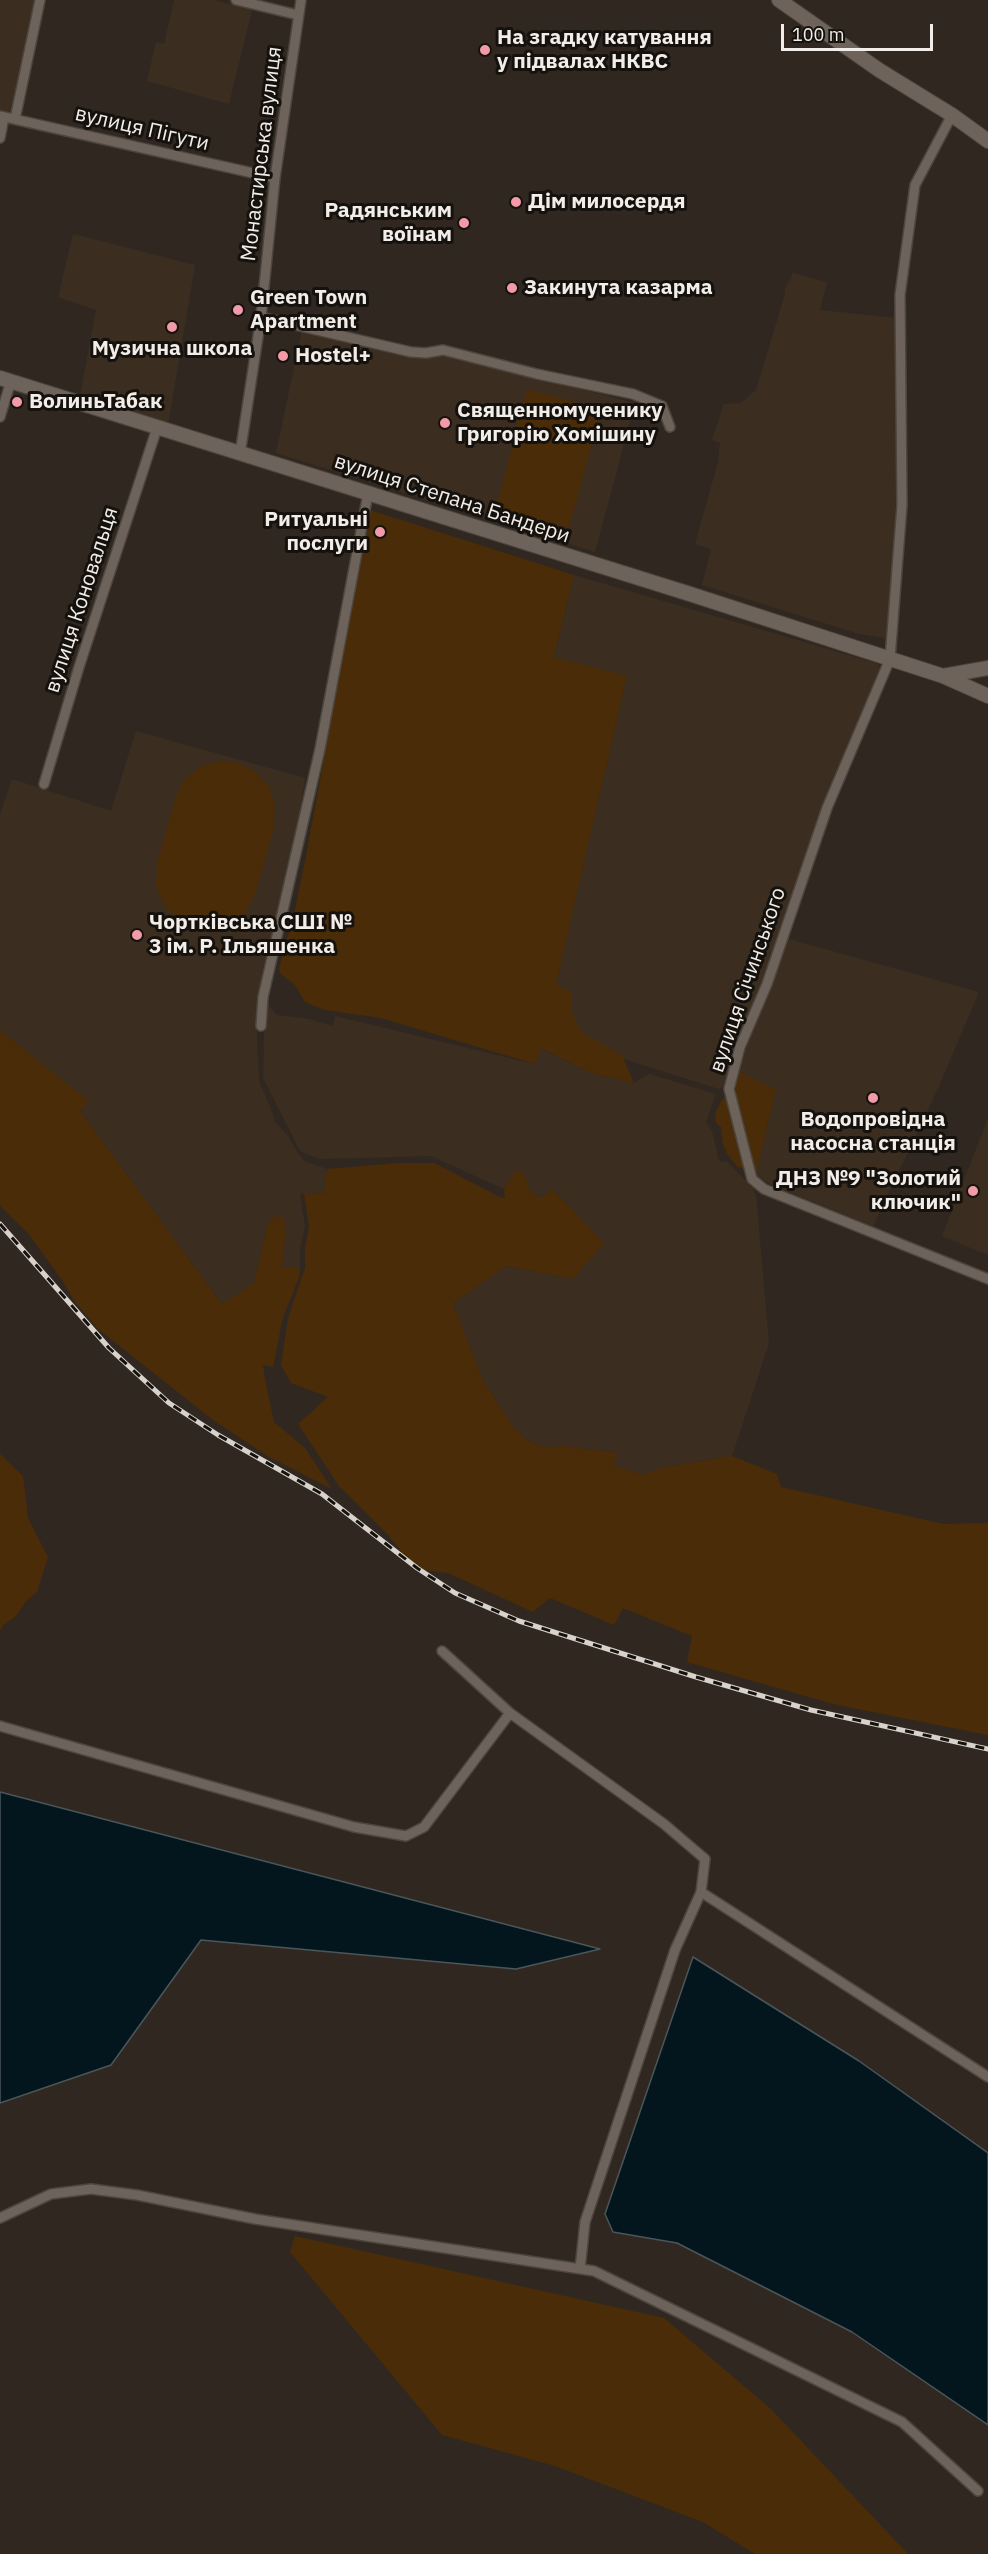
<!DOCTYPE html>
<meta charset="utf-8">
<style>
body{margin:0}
#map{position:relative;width:988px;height:2554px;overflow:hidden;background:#302820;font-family:"IBM Plex Sans",sans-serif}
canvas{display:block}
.scale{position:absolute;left:781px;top:24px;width:152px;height:27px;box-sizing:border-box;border:3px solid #f2ede8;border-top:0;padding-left:8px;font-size:18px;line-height:21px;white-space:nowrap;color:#f2ede8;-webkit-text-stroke:4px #15120e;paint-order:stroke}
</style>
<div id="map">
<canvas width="988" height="2554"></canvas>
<div class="scale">100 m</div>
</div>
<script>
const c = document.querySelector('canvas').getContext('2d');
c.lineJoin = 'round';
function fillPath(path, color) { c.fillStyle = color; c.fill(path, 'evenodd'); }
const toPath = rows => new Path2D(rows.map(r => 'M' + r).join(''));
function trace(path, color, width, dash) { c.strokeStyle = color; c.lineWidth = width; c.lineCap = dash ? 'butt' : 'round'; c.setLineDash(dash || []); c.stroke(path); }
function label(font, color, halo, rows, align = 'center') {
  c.font = font + ' "IBM Plex Sans",sans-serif'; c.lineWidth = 6; c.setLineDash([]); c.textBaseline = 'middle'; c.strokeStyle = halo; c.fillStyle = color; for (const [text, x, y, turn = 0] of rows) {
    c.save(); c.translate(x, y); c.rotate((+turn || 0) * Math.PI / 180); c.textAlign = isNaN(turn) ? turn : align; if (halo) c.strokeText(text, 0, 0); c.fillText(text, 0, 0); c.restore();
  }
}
fillPath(toPath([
 [0,0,35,0,11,112,0,111],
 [174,0,213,0,252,10,229,104,147,81,156,42,164,44],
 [73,234,195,265,168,425,80,396,96,310,58,297],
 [793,273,827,282,820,310,897,318,897,466,893,583,888,639,856,633,702,585,711,549,695,544,718,462,720,443,712,440,724,404,741,403,756,390,785,294,785,289],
 [302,330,417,357,445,354,635,403,595,552,276,453],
 [574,575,876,663,880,667,795,889,760,993,740,1035,729,1076,724,1086,719,1089,544,1034,627,676,554,658],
 [136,731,305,778,294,851,256,1018,259,1081,273,1114,274,1121,287,1135,299,1155,306,1162,327,1169,324,1194,304,1193,300,1195,305,1227,300,1248,300,1268,282,1269,286,1228,268,1223,254,1283,222,1304,80,1111,88,1101,0,1030,0,814,12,779,111,811],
 [789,939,979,992,940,1084,873,1226,772,1185,756,1175,773,1102,739,1072,753,1026,767,998,784,944],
 [265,1005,269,1006,277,1015,309,1019,333,1026,335,1016,534,1064,540,1048,591,1073,634,1083,649,1074,716,1094,706,1122,712,1131,719,1161,727,1162,753,1188,756,1196,769,1343,732,1456,659,1468,645,1475,614,1466,618,1453,564,1446,544,1447,529,1441,514,1428,483,1380,453,1303,506,1266,573,1279,603,1243,552,1189,541,1198,530,1190,523,1173,517,1170,504,1189,431,1156,319,1159,300,1151,263,1078],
 [988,1118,988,1255,942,1236]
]), '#3b2e21');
fillPath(toPath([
 [527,389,601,409,569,528,496,508],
 [370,510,574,575,554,657,627,676,556,984,571,993,572,1011,577,1025,584,1034,622,1055,634,1083,591,1073,541,1048,535,1064,381,1018,325,1010,305,1002,295,985,280,973,279,968,294,915,306,856],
 [219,761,239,763,257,773,270,788,275,807,274,827,256,892,245,913,226,926,204,930,182,923,165,907,156,886,157,864,175,799,184,780,200,767],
 [0,1030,89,1101,80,1111,222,1304,254,1283,268,1222,275,1216,284,1218,286,1228,282,1268,300,1268,299,1278,283,1317,273,1367,263,1365,265,1379,274,1422,305,1448,332,1489,269,1457,213,1420,98,1329,75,1302,62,1280,28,1233,0,1206],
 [739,1072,776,1089,756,1175,749,1145,736,1106,736,1081],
 [723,1098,727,1098,745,1169,738,1167,728,1155,723,1145,721,1127,716,1123,715,1114],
 [398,1163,434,1163,500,1197,505,1198,504,1189,516,1170,523,1172,530,1190,541,1198,552,1189,604,1243,573,1279,506,1266,453,1303,483,1380,514,1428,529,1441,544,1447,564,1446,618,1453,614,1466,645,1475,659,1468,732,1456,777,1474,781,1487,943,1524,988,1523,988,1735,833,1704,687,1662,692,1636,623,1608,614,1625,550,1598,533,1612,448,1573,416,1569,387,1534,339,1486,298,1424,328,1397,291,1383,281,1365,288,1318,305,1268,305,1248,309,1227,304,1193,324,1194,327,1169],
 [0,1454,23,1476,28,1518,48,1557,37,1592,26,1601,16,1616,3,1625,0,1631],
 [295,2236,664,2318,771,2409,908,2554,755,2554,703,2522,555,2466,442,2435,290,2252]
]), '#4a2c08');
const water = toPath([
 [0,1792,600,1949,516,1969,201,1940,111,2065,0,2103,0,1792],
 [693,1957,859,2061,988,2153,988,2425,852,2332,677,2243,613,2232,605,2214,693,1957]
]);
fillPath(water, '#03161d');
trace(water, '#4b565a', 1.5);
const street = toPath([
 [236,0,298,15],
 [952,115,915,185,900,295,902,505,890,659,827,808,767,984,740,1047,729,1089,752,1179,764,1189,988,1279],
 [0,116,275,178],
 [15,119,40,0],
 [0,138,4,117],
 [261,317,411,352,426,353,443,350,537,374,633,394,662,406,670,427],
 [0,417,11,381],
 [240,454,261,317,275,178,301,0],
 [44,784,79,667,157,428],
 [261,1026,263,997,320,749,368,494],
 [510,1713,664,1824,705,1859,701,1892,675,1950,585,2222,580,2269],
 [0,1726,354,1827,406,1836,424,1827,510,1713,442,1651],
 [701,1892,988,2077],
 [0,2218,51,2194,91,2189,137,2195,255,2219,594,2271,902,2422,978,2491]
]);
const secondary = toPath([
 [779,0,879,70,952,115,988,141],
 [0,378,690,594,943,676,988,696],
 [943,676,988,668]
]);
trace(street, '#4c463f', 12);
trace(secondary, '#4c463f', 16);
trace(street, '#6d635a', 9);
trace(secondary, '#6d635a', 14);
const rail = toPath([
 [0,1224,109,1348,169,1403,218,1435,322,1494,417,1568,455,1593,519,1621,696,1677,811,1710,988,1749]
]);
trace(rail, '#d8d2cd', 5);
trace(rail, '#15120e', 3, [9]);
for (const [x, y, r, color] of [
 [485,50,6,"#f39aa9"],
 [516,202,6,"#f39aa9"],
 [464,223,6,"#f39aa9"],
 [512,288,6,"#f39aa9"],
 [238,310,6,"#f39aa9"],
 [172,327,6,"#f39aa9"],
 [283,356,6,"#f39aa9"],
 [17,402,6,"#f39aa9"],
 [445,423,6,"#f39aa9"],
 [380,532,6,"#f39aa9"],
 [137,935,6,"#f39aa9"],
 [873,1098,6,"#f39aa9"],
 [973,1191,6,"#f39aa9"]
]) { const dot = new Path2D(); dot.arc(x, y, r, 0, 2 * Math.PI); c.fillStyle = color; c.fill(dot); trace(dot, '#15120e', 2); }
label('bold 21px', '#f2ede8', '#15120e', [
 ["На згадку катування",497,38],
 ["у підвалах НКВС",497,62],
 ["Дім милосердя",528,202],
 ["Радянським",452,211,"right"],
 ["воїнам",452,235,"right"],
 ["Закинута казарма",524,288],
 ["Green Town",250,298],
 ["Apartment",250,322],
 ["Музична школа",172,349,"center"],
 ["Hostel+",295,356],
 ["ВолиньТабак",29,402],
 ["Священномученику",457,411],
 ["Григорію Хомішину",457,435],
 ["Ритуальні",368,520,"right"],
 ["послуги",368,544,"right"],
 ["Чортківська СШІ №",149,923],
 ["3 ім. Р. Ільяшенка",149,947],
 ["Водопровідна",873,1120,"center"],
 ["насосна станція",873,1144,"center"],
 ["ДНЗ №9 \"Золотий",961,1179,"right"],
 ["ключик\"",961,1203,"right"]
], 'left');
label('21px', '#f2ede8', '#15120e', [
 ["вулиця Пігути",142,129,13],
 ["Монастирська вулиця",262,154,-83],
 ["вулиця Степана Бандери",452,499,18],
 ["вулиця Коновальця",82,600,-72],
 ["вулиця Січинського",748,980,-71]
]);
</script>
